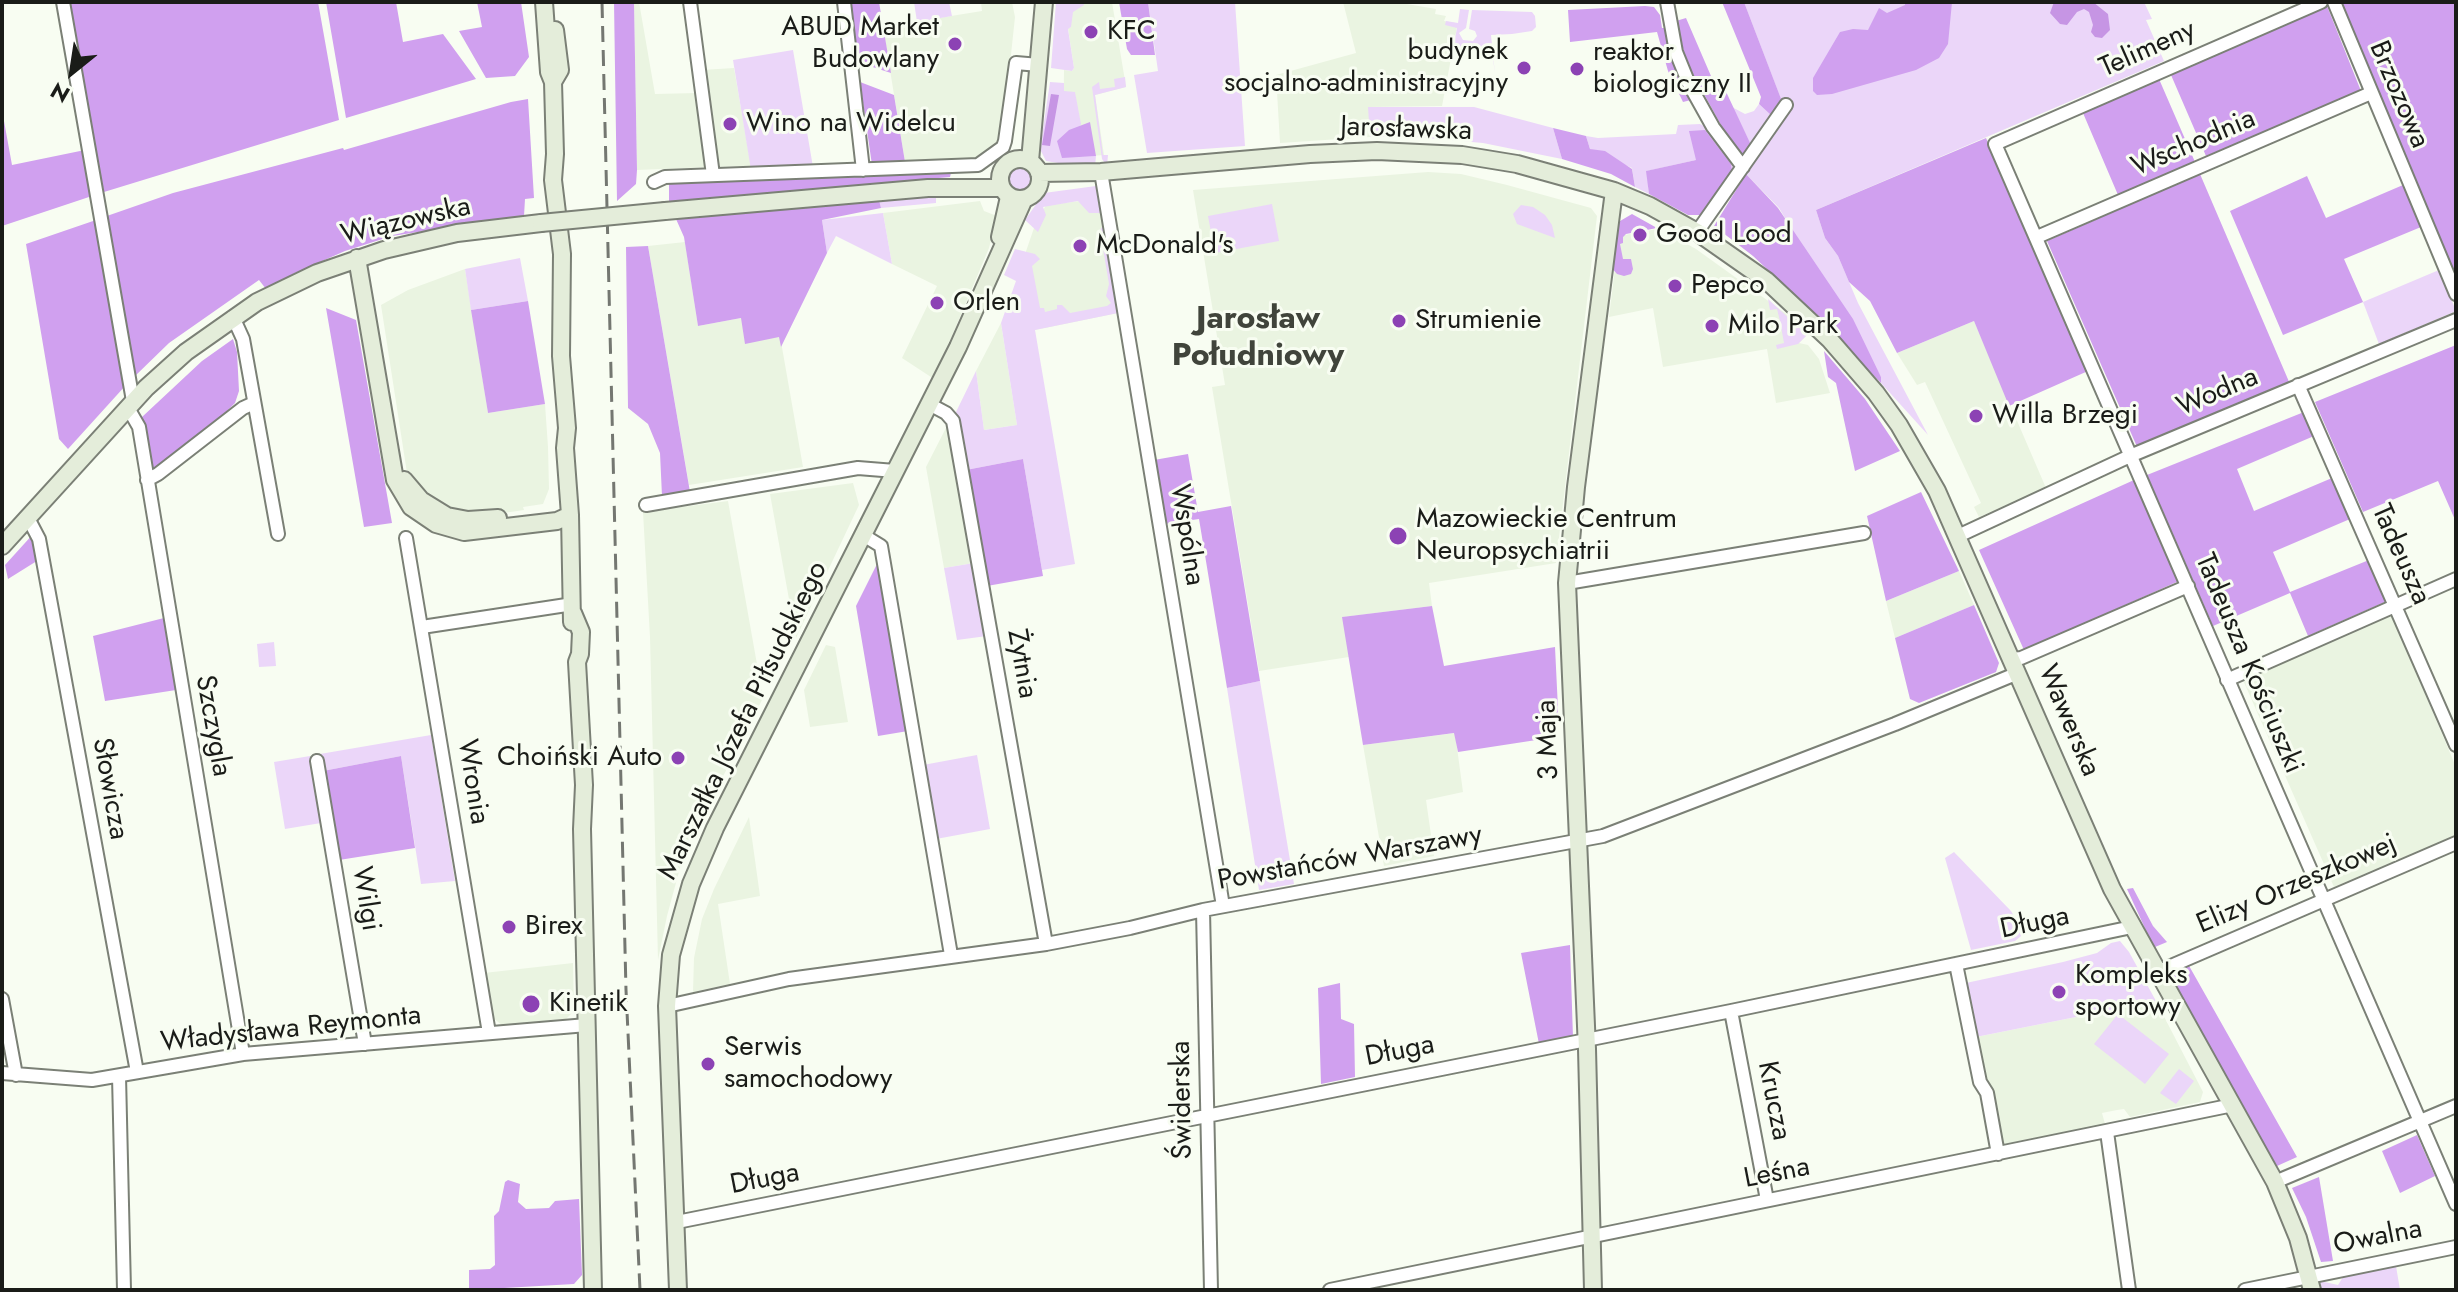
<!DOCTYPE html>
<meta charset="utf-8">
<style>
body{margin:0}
#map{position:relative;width:2458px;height:1292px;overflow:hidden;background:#f8fdf2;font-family:Jost,sans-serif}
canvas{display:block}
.frame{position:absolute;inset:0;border:4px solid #1a1c18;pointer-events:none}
.north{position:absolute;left:32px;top:32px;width:80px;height:80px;-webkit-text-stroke:6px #f8fdf2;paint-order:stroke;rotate:210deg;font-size:22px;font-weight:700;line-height:32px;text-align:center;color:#1a1c18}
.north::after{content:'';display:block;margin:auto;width:28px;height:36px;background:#1a1c18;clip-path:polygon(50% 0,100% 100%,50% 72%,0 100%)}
</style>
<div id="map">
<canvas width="2458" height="1292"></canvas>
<div class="frame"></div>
<div class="north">N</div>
</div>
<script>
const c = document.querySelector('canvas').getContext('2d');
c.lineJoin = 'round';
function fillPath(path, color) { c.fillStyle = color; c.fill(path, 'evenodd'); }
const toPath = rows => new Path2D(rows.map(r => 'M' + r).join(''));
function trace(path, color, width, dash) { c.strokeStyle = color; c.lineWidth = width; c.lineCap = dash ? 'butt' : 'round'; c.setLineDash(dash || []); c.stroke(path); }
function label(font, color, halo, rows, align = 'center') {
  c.font = font + ' Jost,sans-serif'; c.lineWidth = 6; c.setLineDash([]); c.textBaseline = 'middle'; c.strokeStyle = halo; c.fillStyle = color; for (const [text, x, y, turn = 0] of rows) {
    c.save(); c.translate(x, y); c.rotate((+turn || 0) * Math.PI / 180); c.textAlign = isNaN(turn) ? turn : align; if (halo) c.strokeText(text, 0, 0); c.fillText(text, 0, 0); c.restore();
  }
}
fillPath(toPath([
 [634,2,639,2,655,94,697,93,710,167,637,170],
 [981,2,1012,2,1015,17,1002,139,979,160,905,162,883,27,982,11],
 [1072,2,1112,2,1126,87,1095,95,1104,155,1063,158,1064,70,1072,71,1074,68,1068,28,1071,27,1069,13],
 [1343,2,1395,2,1436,9,1435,14,1446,16,1444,21,1455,23,1457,27,1442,106,1369,107,1370,137,1280,143,1276,75,1356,53],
 [734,68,751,166,715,167,702,70],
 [1428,172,1461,174,1507,185,1591,208,1597,216,1556,563,1429,583,1432,606,1343,617,1349,657,1259,671,1212,387,1225,385,1193,190],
 [1098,199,1118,313,1035,330,1023,260,1034,228,1046,205],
 [980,201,984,211,997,216,989,248,934,379,902,358,937,286,892,264,883,213],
 [1657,229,1658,236,1669,234,1696,249,1785,313,1807,335,1799,343,1808,345,1819,359,1830,393,1776,403,1767,349,1663,367,1653,308,1609,317,1619,236],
 [685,242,698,326,741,318,780,336,803,467,689,485,648,246],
 [465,269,488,413,545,404,548,447,549,489,543,504,523,507,524,510,477,517,430,503,407,473,381,305,408,290],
 [1974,321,2046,488,1979,517,1974,507,1981,503,1925,382,1917,385,1897,353],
 [1001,323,1017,425,984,430,976,371],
 [949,422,974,563,944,568,926,467],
 [853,483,859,505,796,638,770,494],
 [728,501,763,698,684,853,667,916,658,960,650,637,643,512],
 [1959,571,1974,605,1895,638,1886,601],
 [2389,615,2393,618,2456,767,2456,835,2334,887,2243,680],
 [826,645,835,647,848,722,810,727,804,690],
 [1455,733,1463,792,1426,800,1434,856,1384,866,1363,745],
 [749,817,760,896,718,904,730,984,693,992,694,958,702,919,714,889],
 [573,963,574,1011,566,1019,502,1025,493,1018,484,973],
 [2156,1001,2203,1092,2200,1102,2130,1117,2124,1109,2117,1110,2102,1113,2105,1124,1999,1145,1976,1037]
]), '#eaf4e1');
fillPath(toPath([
 [914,2,949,2,952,16,917,22],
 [1056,2,1083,2,1084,5,1073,12,1071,27,1068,29,1074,68,1072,71,1051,68],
 [1148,2,1235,2,1245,146,1147,153,1134,75,1158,71],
 [1744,2,2144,2,2152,19,2146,20,2164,61,1816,210,1825,238,1838,256,1858,303,1928,435,1881,383,1881,377,1779,208,1746,174,1787,115],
 [1460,9,1469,10,1466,28,1459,33,1463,40,1473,41,1477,36,1475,31,1469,29,1472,10,1532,12,1535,16,1536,27,1532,31,1512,34,1491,35,1495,74,1492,50,1452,54,1457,28,1445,25,1446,21,1458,23],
 [793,50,813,167,751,170,733,60],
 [1125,77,1126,87,1095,95,1103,155,1108,155,1107,166,1102,159,1092,87,1099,82,1100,89,1115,87,1114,79],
 [1050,82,1064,83,1064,91,1075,92,1081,124,1062,157,1096,156,1095,166,1058,168,1058,163,1046,161,1040,149],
 [1759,104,1773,117,1752,147,1732,107,1745,114,1754,111],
 [1368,107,1474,107,1553,128,1562,159,1483,143,1415,137,1370,137],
 [1700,124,1708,128,1736,163,1734,172,1696,160,1647,171,1649,194,1635,187,1632,168,1590,149,1586,136,1598,138,1676,134,1678,125],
 '1006 180a13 13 0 1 1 26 0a13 13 0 1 1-26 0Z',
 [1096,186,1100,213,1089,213,1078,201,1043,207,1046,215,1038,232,1025,220,1044,193],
 [936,195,936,203,881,208,879,200],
 [1272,204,1279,241,1215,253,1208,216],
 [1521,205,1533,207,1545,215,1552,225,1555,238,1517,224,1513,214],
 [883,213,892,264,836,236,827,253,822,220],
 [1103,225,1118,313,1035,330,1075,564,1042,570,1023,459,966,470,956,412,976,371,984,430,1017,425,1001,323,1016,281,1004,275,1015,249,1035,254,1040,259,1032,266,1040,308,1044,308,1045,312,1057,309,1057,305,1062,305,1070,313,1107,306,1111,303,1106,296,1109,284,1100,231],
 [520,258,528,301,471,310,465,269],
 [2439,270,2456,311,2379,344,2363,302],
 [1768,299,1807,335,1798,344,1777,349,1776,345,1784,343,1780,321,1777,309,1770,310],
 [974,563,987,636,957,640,944,568],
 [274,642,276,666,259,667,257,644],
 [1260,681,1294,884,1259,890,1227,688],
 [431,735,455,881,421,884,401,756,323,771,320,754],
 [977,755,990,829,936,839,923,765],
 [310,756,321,823,285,829,274,762],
 [1954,852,2011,911,2024,933,2020,937,2015,941,1971,950,1945,858],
 [2120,941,2129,952,2156,1001,1976,1037,1966,983,2063,962,2097,953,2111,943],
 [2118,1014,2169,1054,2145,1084,2094,1044],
 [2179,1069,2194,1081,2176,1104,2160,1093],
 [2396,1266,2400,1290,2318,1290,2320,1281,2338,1285,2343,1277]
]), '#ebd6f9');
fillPath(toPath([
 [67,2,318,2,339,120,104,192],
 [326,2,396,2,403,42,443,34,476,79,346,118],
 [477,2,521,2,529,57,515,76,486,78,459,31,482,27],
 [614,2,634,2,637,170,636,184,617,201],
 [849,2,879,2,891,73,857,62],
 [1119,2,1148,2,1155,55,1131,55,1127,49],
 [1722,2,1744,2,1783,104,1773,117,1759,104,1761,97],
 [1905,2,1952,2,1948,44,1939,58,1916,70,1832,94,1817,95,1813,91,1813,78,1840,32,1853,29,1868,30,1879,8,1887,13,1905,5],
 [2339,2,2456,2,2456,276],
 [1645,6,1654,7,1660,15,1662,28,1666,28,1691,100,1683,102,1668,71,1657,32,1570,42,1568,10],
 [2327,6,2361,91,2206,156,2171,75],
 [1686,18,1714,83,1721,81,1752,147,1745,155,1740,153,1722,127,1687,63,1676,21],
 [2159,79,2195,162,2118,195,2083,113],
 [860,82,894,95,905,162,872,165],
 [528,99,534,198,525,199,524,216,392,236,345,251,295,273,266,289,259,280,169,343,133,378,104,217,173,193,343,148,344,150,511,102],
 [2,110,12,165,85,150,92,196,2,226],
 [1090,122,1096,156,1062,158,1057,141,1069,130],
 [1553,128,1586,136,1590,149,1605,151,1632,169,1635,187,1611,174,1562,159],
 [1705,130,1731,164,1732,171,1702,215,1688,215,1649,194,1646,171,1696,160,1689,131],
 [1986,138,2088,371,2009,406,1974,321,1897,353,1870,301,1849,282,1838,256,1825,238,1816,210],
 [951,173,950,177,669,202,669,181,771,180],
 [1746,174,1778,208,1853,319,1881,377,1881,383,1801,301,1753,256,1714,226],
 [2200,174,2290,384,2138,449,2047,241],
 [2307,176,2326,218,2403,185,2421,227,2344,259,2363,302,2283,335,2230,211],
 [879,200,881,208,822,220,827,253,781,347,779,337,745,344,741,318,698,326,684,237,676,219],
 [1632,214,1657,228,1626,234,1623,237,1623,243,1620,244,1623,259,1631,259,1633,269,1631,274,1624,276,1617,274,1611,267,1615,224],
 [96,220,126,385,68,449,59,439,26,244],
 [648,246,690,492,662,496,660,453,648,424,628,408,626,247],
 [528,301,545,404,488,413,471,310],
 [326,308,356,320,392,523,364,527],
 [233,339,237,352,239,391,235,403,213,425,156,470,149,464,142,417,202,361],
 [2456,345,2456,522,2438,481,2363,512,2315,402],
 [1824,351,1865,399,1900,451,1855,471,1836,383,1828,377],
 [2304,412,2314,436,2237,469,2254,511,2332,478,2350,519,2273,552,2290,592,2369,560,2387,601,2308,636,2290,593,2213,626,2147,475],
 [1188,454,1198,512,1231,506,1260,681,1227,688,1199,519,1165,524,1154,460],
 [1023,459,1043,576,987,586,966,470],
 [2134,480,2179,581,2024,650,1979,550],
 [1921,492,1959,571,1886,601,1867,516],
 [34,533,40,559,8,579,5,565],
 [879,560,908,731,878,736,856,606],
 [1974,605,1999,663,1996,672,1919,703,1910,699,1895,638],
 [1432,606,1444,666,1555,647,1558,709,1556,737,1458,752,1454,733,1363,745,1342,617],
 [164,618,176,690,105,701,93,636],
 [401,756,415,848,339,860,323,771],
 [2133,888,2153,926,2167,942,2155,947,2149,937,2127,889],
 [1570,945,1573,1038,1539,1044,1521,953],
 [2188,964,2297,1157,2277,1166,2172,983,2176,969],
 [1340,983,1341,1019,1354,1024,1355,1077,1321,1084,1318,988],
 [2417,1135,2435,1176,2400,1193,2382,1151],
 [2319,1177,2333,1261,2321,1262,2306,1217,2292,1188],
 [508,1180,520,1184,518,1202,526,1209,549,1208,555,1201,579,1199,582,1275,574,1284,469,1290,469,1270,490,1269,495,1265,494,1216,499,1211,505,1182]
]), '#d0a0ef');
fillPath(toPath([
 [2054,2,2093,2,2108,14,2110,30,2102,38,2095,37,2091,32,2093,25,2089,12,2084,9,2077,12,2067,25,2060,24,2050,13],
 [1051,94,1059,95,1050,146,1042,145]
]), '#c695e4');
const street = toPath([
 [63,2,133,401],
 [690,2,713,175],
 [844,2,863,170],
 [1667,2,1676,52,1689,84,1713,127,1743,167],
 [2321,2,1995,144,2456,1204],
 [2334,2,2456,294],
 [1101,172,1223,906],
 [654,182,665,177,978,165,1003,147,1005,141,1016,63,1039,65],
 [1697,232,1786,105],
 [2037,237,2371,93],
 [233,317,243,339,278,534],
 [2298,385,2456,745],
 [929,404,946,413,953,421,1046,944],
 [128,408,139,427,243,1054],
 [147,480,158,474,243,408,254,403],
 [646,505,858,468,895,471],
 [28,518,39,539,137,1072],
 [863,535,881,546,951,955],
 [1958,536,2130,456,2456,320],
 [406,538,489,1033],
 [1567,583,1864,533],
 [422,627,573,604],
 [2013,659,2021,658,2188,586],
 [2227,680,2456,579],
 [317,761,365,1044],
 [1203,910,1211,1290],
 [1956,964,1980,1082,1987,1093,1998,1154],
 [2157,972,2456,843],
 [2,999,16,1075],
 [667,1006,789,979,1046,944,1130,928,1203,910,1603,836,1895,724,2018,673],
 [1731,1011,1767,1200],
 [2,1073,92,1080,243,1054,587,1025],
 [119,1076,124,1290],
 [2107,1132,2129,1290],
 [2275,1182,2456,1106],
 [677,1222,1731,1011,2132,927],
 [1330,1290,2233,1105],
 [2245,1290,2456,1247]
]);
const secondary = toPath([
 [544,2,549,72,553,82,555,154,553,180,562,254,561,356,567,428,565,448,570,515,572,622],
 [553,82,560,70,555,30],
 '1000 179a20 20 0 1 1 40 0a20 20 0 1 1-40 0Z',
 [1030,161,1044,2],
 [1039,173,1101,172,1310,154,1377,151,1462,155,1517,164,1614,191,1650,206,1697,232,1767,281,1830,340,1876,393,1899,425,1937,491,2112,889,2275,1182,2298,1238,2312,1290],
 [665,211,928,188,1001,188],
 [1000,237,1009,197],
 [357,258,395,480,411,507,436,524,464,532,557,521,570,515],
 [404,480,421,500,447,516,468,520,498,518],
 [2,546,146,388,186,352,257,302,317,273,384,250,457,233,541,223],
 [573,613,581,632,580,654,577,662,584,785,582,829,593,1290],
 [678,1290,667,1006,671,955,691,884,715,828,958,347,1024,199],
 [1593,1290,1587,1049,1567,583,1576,487,1614,191]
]);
trace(street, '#7b8076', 16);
trace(secondary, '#7b8076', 20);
trace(street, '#fff', 12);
trace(secondary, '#e4edda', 16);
trace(toPath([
 [602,2,626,990,640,1290]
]), '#747771', 3, [16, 8]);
const secondaryBridge = toPath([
 [541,223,665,211]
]);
trace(secondaryBridge, '#7b8076', 20, []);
trace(secondaryBridge, '#e4edda', 16);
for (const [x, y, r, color] of [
 [1091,32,8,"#8c42b4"],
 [955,44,8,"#8c42b4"],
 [1524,68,8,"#8c42b4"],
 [1577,69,8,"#8c42b4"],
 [730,124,8,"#8c42b4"],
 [1640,235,8,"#8c42b4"],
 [1080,246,8,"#8c42b4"],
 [1675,286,8,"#8c42b4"],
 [937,303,8,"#8c42b4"],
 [1399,321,8,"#8c42b4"],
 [1712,326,8,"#8c42b4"],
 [1976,416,8,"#8c42b4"],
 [1398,536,10,"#8c42b4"],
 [678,758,8,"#8c42b4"],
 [509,927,8,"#8c42b4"],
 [2059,992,8,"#8c42b4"],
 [531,1004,10,"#8c42b4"],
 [708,1064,8,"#8c42b4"]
]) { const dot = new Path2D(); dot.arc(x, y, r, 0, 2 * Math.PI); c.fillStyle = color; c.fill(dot); trace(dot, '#f8fdf2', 3); }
label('28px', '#1a1c18', '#f8fdf2', [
 ["ABUD Market",939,28,"right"],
 ["Budowlany",939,60,"right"],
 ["KFC",1107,32],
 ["budynek",1508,52,"right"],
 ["socjalno-administracyjny",1508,84,"right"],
 ["reaktor",1593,53],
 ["biologiczny II",1593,85],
 ["Wino na Widelcu",746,124],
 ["Good Lood",1656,235],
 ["McDonald's",1096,246],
 ["Pepco",1691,286],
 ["Orlen",953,303],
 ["Strumienie",1415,321],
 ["Milo Park",1728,326],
 ["Willa Brzegi",1992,416],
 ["Mazowieckie Centrum",1416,520],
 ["Neuropsychiatrii",1416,552],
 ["Choiński Auto",662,758,"right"],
 ["Birex",525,927],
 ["Kompleks",2075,976],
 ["sportowy",2075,1008],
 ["Kinetik",549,1004],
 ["Serwis",724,1048],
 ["samochodowy",724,1080]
], 'left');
label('28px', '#1a1c18', '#f8fdf2', [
 ["Telimeny",2148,50,-24],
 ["Brzozowa",2398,95,67],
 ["Jarosławska",1406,130,2],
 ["Wschodnia",2194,144,-23],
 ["Wiązowska",406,222,-13],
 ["Wodna",2218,393,-23],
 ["Wspólna",1186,535,81],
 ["Tadeusza",2400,555,66],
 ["Żytnia",1021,664,80],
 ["Tadeusza Kościuszki",2248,664,67],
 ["Marszałka Józefa Piłsudskiego",744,721,-64],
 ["Wawerska",2068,721,67],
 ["Szczygla",212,726,80],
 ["3 Maja",1549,740,-92],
 ["Wronia",472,782,81],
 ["Słowicza",109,789,80],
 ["Powstańców Warszawy",1350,859,-10],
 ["Elizy Orzeszkowej",2297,885,-23],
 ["Wilgi",365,899,81],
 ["Długa",2035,924,-12],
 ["Władysława Reymonta",291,1030,-6],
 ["Długa",1400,1052,-11],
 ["Świderska",1183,1100,-91],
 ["Krucza",1773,1101,79],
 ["Leśna",1777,1174,-11],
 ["Długa",765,1180,-11],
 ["Owalna",2378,1238,-11]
]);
label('bold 32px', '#40443b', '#f8fdf2', [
 ["Jarosław",1258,320],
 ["Południowy",1258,357]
]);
</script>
